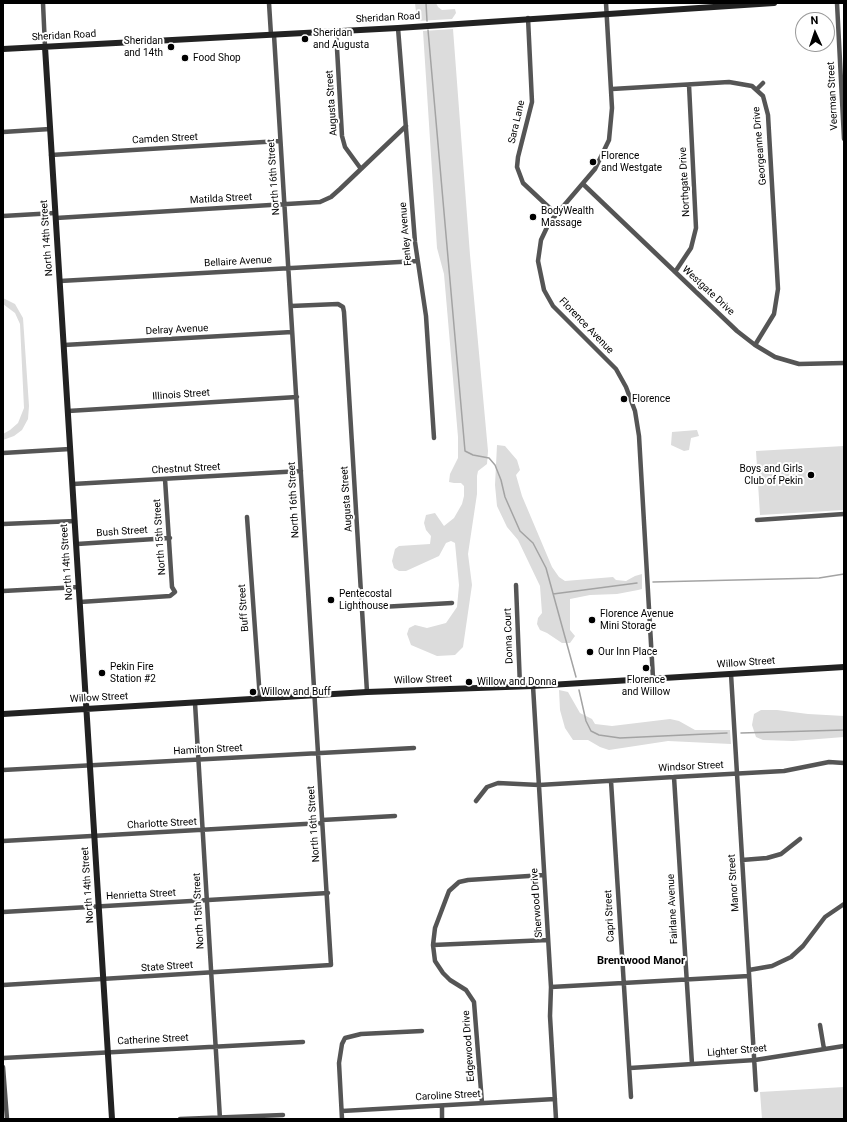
<!DOCTYPE html>
<style>
body{margin:0}
#map{position:relative;width:847px;height:1122px;overflow:hidden;background:#fff;font-family:Roboto,sans-serif}
canvas{display:block}
.frame{position:absolute;inset:0;border:4px solid #000;pointer-events:none}
.north{position:absolute;left:795px;top:12px;width:40px;height:40px;box-sizing:border-box;background:#fff;border:1px solid #999;border-radius:50%;rotate:357deg;font-size:11px;font-weight:700;line-height:16px;text-align:center;color:#000}
.north::after{content:'';display:block;margin:auto;width:14px;height:18px;background:#000;clip-path:polygon(50% 0,100% 100%,50% 72%,0 100%)}
</style>
<div id="map">
<canvas width="847" height="1122"></canvas>
<div class="frame"></div>
<div class="north">N</div>
</div>
<script>
const c = document.querySelector('canvas').getContext('2d');
c.lineJoin = 'round';
function fillPath(path, color) { c.fillStyle = color; c.fill(path, 'evenodd'); }
const toPath = rows => new Path2D(rows.map(r => 'M' + r).join(''));
function trace(path, color, width, dash) { c.strokeStyle = color; c.lineWidth = width; c.lineCap = dash ? 'butt' : 'round'; c.setLineDash(dash || []); c.stroke(path); }
function label(font, color, halo, rows, align = 'center') {
  c.font = font + ' Roboto,sans-serif'; c.lineWidth = 4; c.setLineDash([]); c.textBaseline = 'middle'; c.strokeStyle = halo; c.fillStyle = color; for (const [text, x, y, turn = 0] of rows) {
    c.save(); c.translate(x, y); c.rotate((+turn || 0) * Math.PI / 180); c.textAlign = isNaN(turn) ? turn : align; if (halo) c.strokeText(text, 0, 0); c.fillText(text, 0, 0); c.restore();
  }
}
fillPath(toPath([
 [415,3,436,3,438,7,442,10,455,9,456,13,452,19,417,21],
 [453,29,470,255,488,451,487,464,478,471,477,476,477,494,468,554,472,585,463,647,455,655,437,656,411,645,407,634,409,628,415,625,427,628,446,623,457,607,459,585,455,543,451,541,446,543,439,556,406,571,399,571,394,568,392,561,395,549,399,546,430,544,431,536,426,530,424,523,426,515,435,513,444,526,454,518,462,504,464,496,464,486,461,483,454,483,449,482,450,474,458,458,458,437,444,274,437,248,423,31],
 [3,298,15,304,23,318,29,406,28,419,22,430,14,436,3,440,3,434,10,430,18,423,24,408,20,324,15,313,3,304],
 [697,430,699,436,691,438,689,450,684,451,671,445,672,432],
 [497,445,505,446,517,460,520,470,516,475,522,496,552,567,559,577,565,581,613,577,616,580,626,581,635,576,642,574,642,589,638,590,617,594,590,595,570,599,570,630,575,636,570,643,562,643,547,633,540,630,537,624,538,618,542,613,540,586,518,540,507,527,497,506,495,485],
 [844,446,844,510,760,515,756,451],
 [559,690,568,692,580,713,592,719,595,724,612,726,670,719,679,721,695,730,730,730,731,744,668,741,609,750,600,747,588,740,573,740,565,728,560,710],
 [761,710,777,710,808,714,844,716,844,737,793,741,763,740,756,737,752,725,754,714],
 [844,1087,844,1119,762,1119,760,1092]
]), '#dcdcdc');
trace(toPath([
 [426,3,427,21],
 [428,30,465,451,473,455,489,458,495,465,501,480,505,497,520,531,533,543,546,568,576,677],
 [653,582,819,578,844,574],
 [553,594,637,583],
 [579,690,586,721,591,731,599,735,620,738,727,733],
 [741,733,844,730]
]), '#a3a3a3', 1.5);
trace(toPath([
 [43,3,45,47],
 [269,3,271,35],
 [606,3,612,108,609,140,595,169,549,223,541,240,538,261,544,290,553,306,616,369,626,387,635,411,639,436,653,678],
 [837,3,844,139],
 [528,18,532,102,518,157,517,167,523,183,555,213],
 [398,28,415,242,426,316,434,438],
 [336,31,342,136,345,147,361,169],
 [612,89,729,82,752,86,763,96,768,115,778,289,774,314,755,345],
 [757,89,763,83],
 [3,132,50,129],
 [51,155,280,141],
 [583,184,737,331,755,345,775,357,799,364,844,363],
 [3,216,55,213],
 [56,218,320,202,331,197,340,189,406,126],
 [675,272,691,248,696,228,689,85],
 [60,281,417,261],
 [291,306,338,304,343,307,344,312,367,692],
 [64,345,292,332],
 [68,411,297,397],
 [3,453,70,449],
 [73,484,301,471],
 [247,517,260,699],
 [757,520,844,514],
 [3,524,75,521],
 [77,544,170,538],
 [516,585,520,686],
 [3,591,79,587],
 [80,602,170,596,175,592,172,587,165,479],
 [363,608,452,603],
 [731,674,756,1090],
 [533,686,551,987,550,1016,556,1119],
 [195,703,220,1119],
 [3,770,414,748],
 [674,777,692,1064],
 [611,781,631,1097],
 [476,801,487,787,498,783,539,785,674,777,784,771,829,762,844,763],
 [322,820,395,816],
 [3,841,322,823],
 [742,860,767,858,781,854,800,839],
 [3,912,328,893],
 [433,945,548,940],
 [749,970,772,966,791,957,803,946,825,917,844,904],
 [3,985,331,965,274,35],
 [551,987,749,976],
 [820,1025,824,1049],
 [3,1058,303,1042],
 [3,1067,7,1119],
 [630,1068,755,1060,844,1046],
 [482,1103,474,1002,466,990,450,980,443,973,435,961,433,945,435,928,449,891,459,882,468,880,544,875],
 [442,1106,442,1119],
 [342,1111,555,1099],
 [180,1119,283,1115],
 [342,1119,339,1063,342,1044,345,1038,361,1034,422,1031]
]), '#555', 4.5);
trace(toPath([
 [45,47,112,1119],
 [3,49,398,28,774,3],
 [3,714,367,692,533,686,844,667]
]), '#222', 6);
for (const [x, y, r, color] of [
 [305,39,4,"#000"],
 [171,47,4,"#000"],
 [185,58,4,"#000"],
 [593,162,4,"#000"],
 [533,217,4,"#000"],
 [624,399,4,"#000"],
 [811,475,4,"#000"],
 [331,600,4,"#000"],
 [592,620,4,"#000"],
 [590,652,4,"#000"],
 [646,668,4,"#000"],
 [102,673,4,"#000"],
 [469,682,4,"#000"],
 [253,692,4,"#000"]
]) { const dot = new Path2D(); dot.arc(x, y, r, 0, 2 * Math.PI); c.fillStyle = color; c.fill(dot); trace(dot, '#fff', 1.5); }
label('10px', '#000', '#fff', [
 ["Sheridan Road",388,18,-3],
 ["Sheridan Road",64,36,-3],
 ["Veerman Street",833,96,-93],
 ["Augusta Street",332,103,-94],
 ["Sara Lane",517,122,-77],
 ["Camden Street",165,139,-3],
 ["Georgeanne Drive",760,146,-95],
 ["North 16th Street",274,177,-94],
 ["Northgate Drive",685,182,-93],
 ["Matilda Street",221,199,-3],
 ["Fenley Avenue",406,234,-95],
 ["North 14th Street",47,238,-94],
 ["Bellaire Avenue",238,262,-3],
 ["Westgate Drive",708,291,43],
 ["Florence Avenue",586,326,46],
 ["Delray Avenue",177,330,-3],
 ["Illinois Street",181,395,-4],
 ["Chestnut Street",186,469,-3],
 ["Augusta Street",347,499,-94],
 ["North 16th Street",294,500,-93],
 ["Bush Street",122,532,-4],
 ["North 15th Street",160,537,-94],
 ["North 14th Street",67,562,-94],
 ["Buff Street",244,608,-94],
 ["Donna Court",509,636,-92],
 ["Willow Street",746,663,-4],
 ["Willow Street",423,680,-2],
 ["Willow Street",99,698,-3],
 ["Hamilton Street",208,750,-3],
 ["Windsor Street",691,767,-3],
 ["Charlotte Street",162,824,-3],
 ["North 16th Street",314,824,-94],
 ["Manor Street",734,883,-94],
 ["North 14th Street",88,885,-94],
 ["Henrietta Street",141,895,-3],
 ["Sherwood Drive",537,903,-94],
 ["Fairlane Avenue",673,909,-93],
 ["North 15th Street",199,911,-93],
 ["Capri Street",610,916,-93],
 ["State Street",167,967,-4],
 ["Catherine Street",153,1040,-3],
 ["Edgewood Drive",469,1046,-94],
 ["Lighter Street",737,1051,-5],
 ["Caroline Street",448,1096,-3]
]);
label('10px', '#000', '#fff', [
 ["Sheridan",313,33],
 ["and Augusta",313,45],
 ["Sheridan",163,41,"right"],
 ["and 14th",163,53,"right"],
 ["Food Shop",193,58],
 ["Florence",601,156],
 ["and Westgate",601,168],
 ["BodyWealth",541,211],
 ["Massage",541,223],
 ["Florence",632,399],
 ["Boys and Girls",803,469,"right"],
 ["Club of Pekin",803,481,"right"],
 ["Pentecostal",339,594],
 ["Lighthouse",339,606],
 ["Florence Avenue",600,614],
 ["Mini Storage",600,626],
 ["Our Inn Place",598,652],
 ["Pekin Fire",110,667],
 ["Station #2",110,679],
 ["Florence",646,680,"center"],
 ["and Willow",646,692,"center"],
 ["Willow and Donna",477,682],
 ["Willow and Buff",261,692]
], 'left');
label('bold 11px', '#000', '#fff', [
 ["Brentwood Manor",641,961]
]);
</script>
